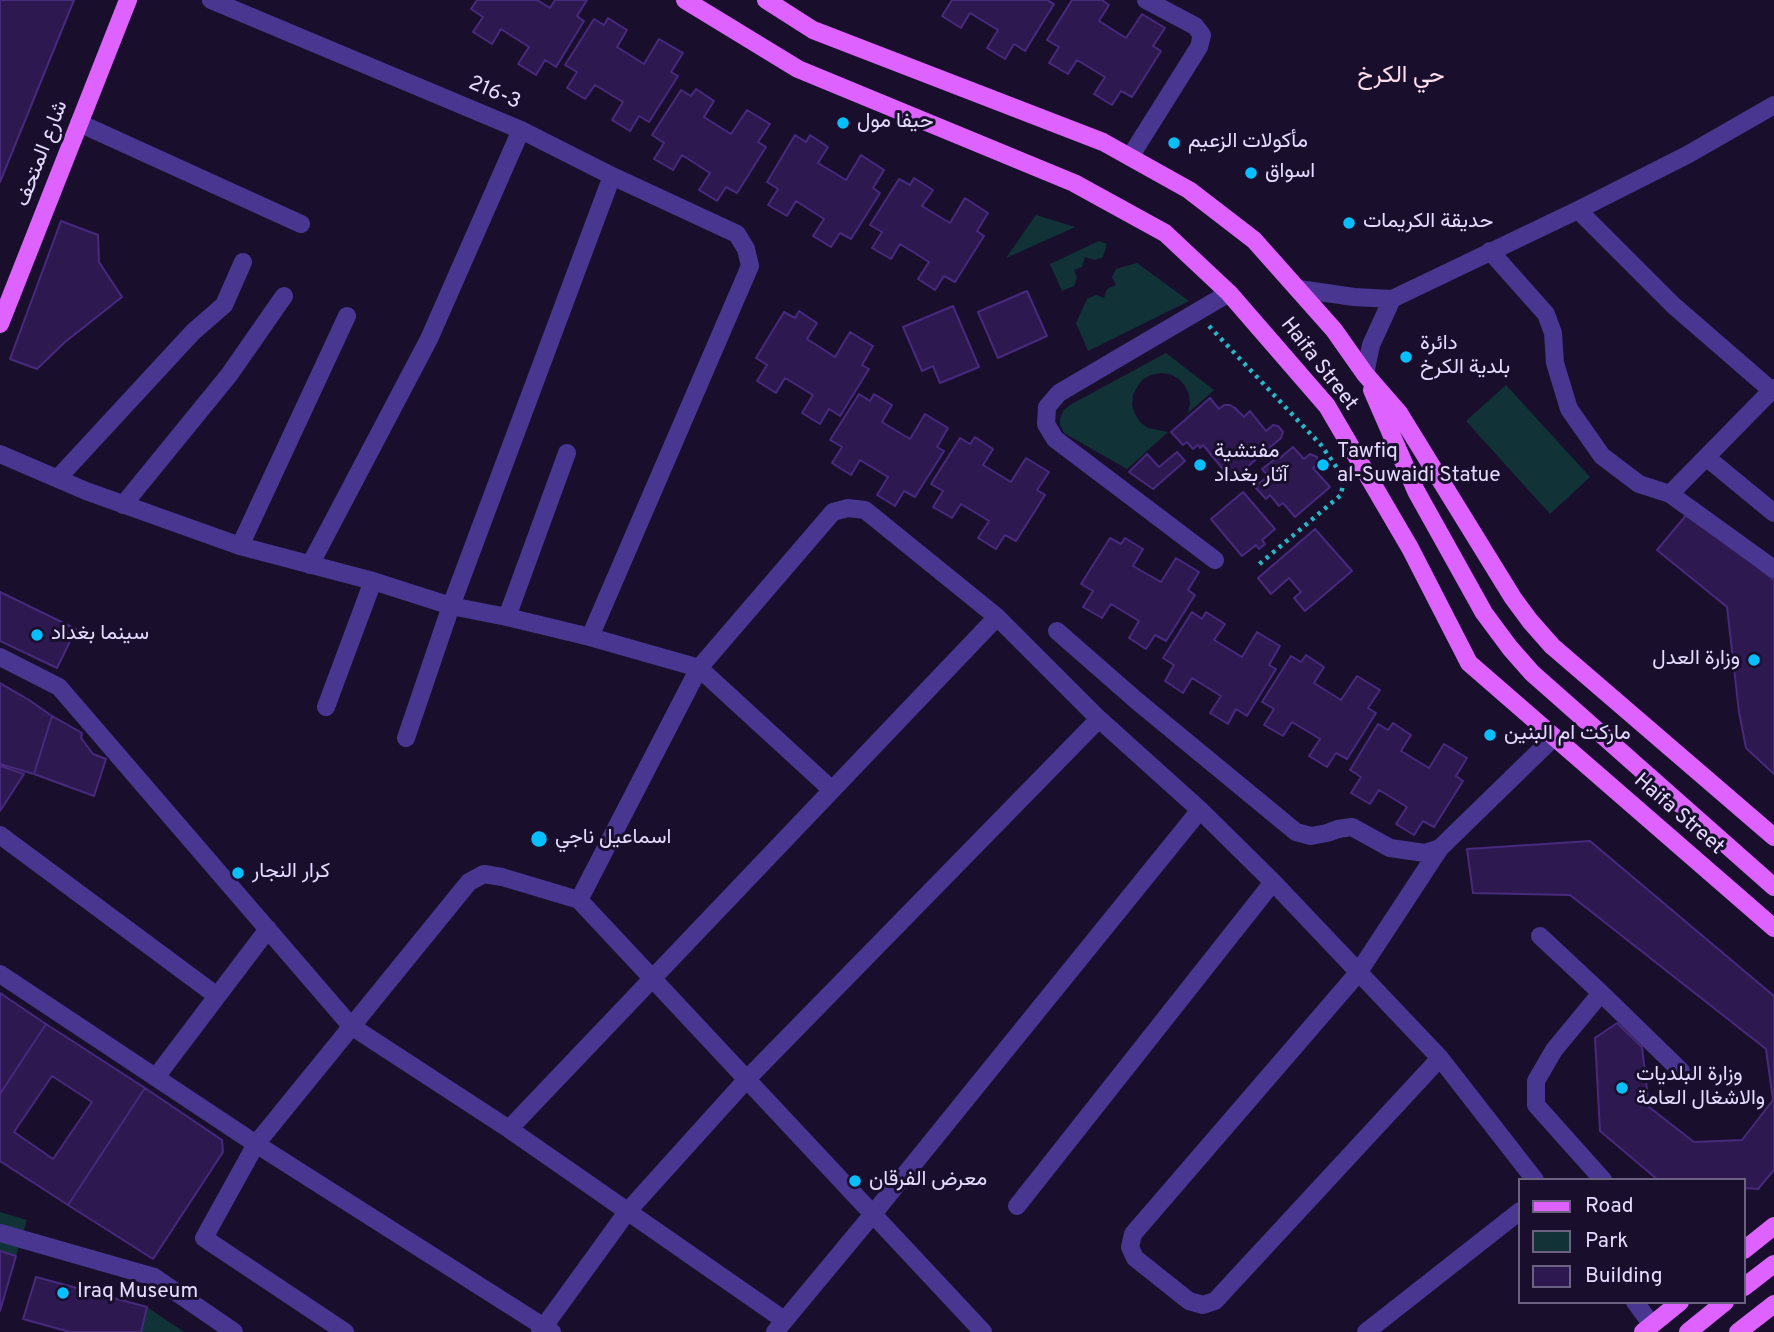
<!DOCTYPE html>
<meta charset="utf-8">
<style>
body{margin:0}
#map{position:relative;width:1774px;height:1332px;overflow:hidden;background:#190f2d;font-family:Overpass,sans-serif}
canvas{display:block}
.legend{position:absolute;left:1518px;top:1178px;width:228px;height:126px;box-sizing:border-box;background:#190f2d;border:2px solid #6b6181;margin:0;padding:9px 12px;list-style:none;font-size:21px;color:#e5dbff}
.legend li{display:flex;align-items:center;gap:14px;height:35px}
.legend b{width:35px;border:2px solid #6b6181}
</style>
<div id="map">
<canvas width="1774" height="1332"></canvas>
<ul class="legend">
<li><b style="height:9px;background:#dd62ff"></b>Road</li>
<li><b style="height:19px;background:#113338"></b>Park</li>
<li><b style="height:19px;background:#2d1950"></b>Building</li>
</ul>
</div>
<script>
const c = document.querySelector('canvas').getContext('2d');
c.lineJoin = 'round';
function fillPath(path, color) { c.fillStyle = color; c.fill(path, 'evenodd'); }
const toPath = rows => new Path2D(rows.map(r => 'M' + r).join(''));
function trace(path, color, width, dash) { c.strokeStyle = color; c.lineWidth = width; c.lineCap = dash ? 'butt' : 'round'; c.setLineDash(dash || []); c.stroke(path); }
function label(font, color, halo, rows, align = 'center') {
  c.font = font + ' Overpass,Vazirmatn,sans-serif'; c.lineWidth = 6; c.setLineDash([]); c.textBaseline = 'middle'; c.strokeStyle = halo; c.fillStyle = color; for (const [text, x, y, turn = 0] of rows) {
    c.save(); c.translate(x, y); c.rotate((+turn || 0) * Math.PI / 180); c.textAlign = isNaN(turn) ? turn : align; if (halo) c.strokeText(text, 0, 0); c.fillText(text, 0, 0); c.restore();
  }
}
fillPath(toPath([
 [1036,215,1075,227,1006,258],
 [1099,241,1107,244,1103,257,1095,260,1085,257,1082,267,1074,270,1077,278,1074,286,1062,291,1050,264],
 [1137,263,1189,301,1088,351,1076,323,1087,299,1096,295,1104,298,1107,289,1116,285,1112,277,1116,269],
 [1166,353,1214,390,1188,413,1190,404,1189,394,1185,386,1179,379,1170,374,1161,373,1151,375,1143,379,1137,387,1133,395,1132,405,1135,414,1140,422,1148,428,1168,432,1127,469,1064,433,1060,425,1060,419,1063,411,1070,405],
 [1506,385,1590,477,1550,514,1466,421],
 [0,1212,27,1220,16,1256,0,1251],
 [147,1307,184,1332,141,1332]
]), '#113338');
const building = toPath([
 [0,0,74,0,0,182,0,0],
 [477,0,537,0,550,8,555,0,587,0,577,16,584,21,556,67,545,60,536,75,518,64,529,47,501,29,492,44,473,32,483,17,471,9,477,0],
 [952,0,1047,0,1054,4,1025,51,1014,44,1005,59,987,48,998,30,970,13,961,28,942,16,952,0],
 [1072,0,1102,0,1109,5,1099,21,1126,38,1142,14,1165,28,1153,46,1161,51,1132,97,1121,91,1112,105,1094,94,1105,77,1077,60,1068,74,1049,63,1059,47,1047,40,1072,0],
 [608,18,627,30,617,47,644,64,659,39,683,53,671,72,678,76,649,122,639,116,630,131,612,120,623,102,595,85,585,99,567,88,577,72,565,65,594,19,604,25,608,18],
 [696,89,714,101,704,117,731,134,747,110,770,124,758,142,766,147,737,193,726,187,717,201,699,190,710,173,682,155,673,170,654,159,664,143,652,135,681,90,691,96,696,89],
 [795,135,806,142,810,135,828,147,818,163,846,180,861,155,884,170,873,188,880,193,851,239,840,233,831,247,813,236,824,219,796,201,787,216,768,205,778,189,767,182,795,135],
 [914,178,933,190,922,206,950,223,965,198,988,213,977,231,984,236,955,282,944,276,935,290,918,279,929,262,900,244,891,259,872,248,882,232,870,225,899,179,910,185,914,178],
 [61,221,98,235,99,262,122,297,65,342,37,369,10,359,61,221],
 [1027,291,1047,336,998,358,978,312,1027,291],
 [953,306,979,367,940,383,933,366,922,371,903,327,953,306],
 [799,311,817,323,807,339,835,357,850,332,873,346,862,365,869,369,840,416,829,409,820,424,802,413,813,395,785,378,776,393,757,381,767,365,756,358,784,312,795,318,799,311],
 [859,394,870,401,874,394,892,405,882,422,910,439,925,414,948,428,937,447,944,451,915,497,904,491,895,506,877,495,888,477,860,460,851,475,832,463,842,447,830,440,859,394],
 [1210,398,1219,409,1224,405,1230,405,1235,408,1244,417,1250,411,1266,431,1273,425,1278,426,1283,432,1281,438,1232,480,1203,445,1200,448,1198,445,1193,449,1187,442,1183,445,1171,432,1210,398],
 [975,437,993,449,983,465,1011,482,1026,458,1049,472,1037,490,1045,495,1016,541,1005,535,996,549,978,538,989,521,961,504,952,518,933,507,943,491,931,484,960,438,970,444,975,437],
 [1293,447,1304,459,1310,454,1317,457,1318,463,1313,468,1330,487,1295,517,1283,503,1279,506,1270,495,1266,499,1255,487,1268,476,1262,469,1279,456,1280,458,1293,447],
 [1177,452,1185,461,1153,489,1129,472,1147,454,1159,467,1177,452],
 [1243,492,1275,529,1262,540,1265,544,1259,549,1256,545,1242,556,1211,519,1243,492],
 [1688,513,1774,580,1774,774,1746,748,1739,712,1727,607,1657,550,1688,513],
 [1315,529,1352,571,1305,611,1294,598,1301,592,1289,578,1271,594,1258,578,1315,529],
 [1110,538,1121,544,1125,538,1143,549,1133,566,1161,582,1176,558,1199,572,1188,590,1195,595,1166,641,1155,635,1146,649,1129,638,1139,621,1111,604,1102,618,1083,607,1093,591,1081,584,1110,538],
 [0,592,76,629,57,668,0,641,0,592],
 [1192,612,1202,619,1206,612,1225,624,1214,640,1242,657,1257,632,1280,646,1269,665,1276,669,1247,716,1236,709,1228,724,1210,713,1221,696,1192,678,1183,693,1165,681,1174,665,1163,658,1192,612],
 [1306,655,1324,667,1314,683,1341,700,1357,676,1380,690,1368,708,1376,713,1347,759,1336,753,1327,767,1309,756,1320,739,1292,722,1283,736,1264,725,1274,709,1262,702,1291,656,1301,662,1306,655],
 [0,683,29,700,52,716,34,774,0,764,0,683],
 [52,716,82,733,81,738,93,754,106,759,94,796,34,774,52,716],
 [1393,723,1411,735,1401,751,1429,768,1444,744,1467,758,1456,776,1463,781,1434,827,1423,821,1414,835,1396,824,1407,807,1379,790,1370,804,1351,793,1361,777,1350,770,1378,724,1388,730,1393,723],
 [0,766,24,774,0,811,0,766],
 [1590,841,1774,996,1774,1170,1758,1189,1744,1188,1744,1180,1658,1180,1600,1131,1595,1038,1617,1023,1642,1047,1649,1107,1694,1142,1742,1140,1773,1100,1766,1049,1570,895,1473,893,1467,849,1590,841],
 [0,993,46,1024,0,1094,0,993],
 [46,1024,145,1088,68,1205,0,1161,0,1094,46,1024],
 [52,1076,92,1102,53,1159,14,1132,52,1076],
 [145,1088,222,1140,223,1152,153,1259,68,1205,145,1088],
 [0,1251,16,1256,0,1311,0,1251],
 [36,1277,147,1307,141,1332,70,1332,23,1319,36,1277]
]);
fillPath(building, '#2d1950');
trace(building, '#47297e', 2);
trace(toPath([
 [1209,326,1321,445,1337,468,1343,484,1341,495,1257,566]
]), '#25b9c8', 4.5, [3.5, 5]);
trace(toPath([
 [211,0,521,130,612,176,737,234,746,249,750,266,590,637],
 [79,123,301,224],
 [1130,157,1199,47,1202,35,1195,26,1146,0],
 [1578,210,1673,305,1771,390],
 [1490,251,1546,314,1553,333,1555,363,1569,409,1602,456,1639,484,1670,494,1774,569],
 [1299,289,1354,297,1392,299,1578,210,1687,155,1774,105],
 [1365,374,1371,345,1392,299],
 [0,454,86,491,240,546,373,581,451,606,507,617,590,637,699,668,832,790],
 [1706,457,1774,513],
 [58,478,193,332,224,305,243,262],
 [1670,494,1774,388],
 [123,505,229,375,284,296],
 [240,546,347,316],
 [1215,560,1055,439,1046,424,1047,407,1059,393,1229,293],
 [310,565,429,339,521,130],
 [507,617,567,453],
 [1057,631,1137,701,1296,832,1311,836,1327,833,1338,829,1352,827,1390,848,1425,853,1440,848],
 [0,657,59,687,351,1026,509,1129,784,1320],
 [326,707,373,581],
 [406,738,451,606,612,176],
 [0,835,217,996],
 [579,900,699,668,833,512,848,508,865,510,997,617,1099,719,1200,810,1273,882,1440,1058,1535,1180],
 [1540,936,1601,993,1681,1071],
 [0,974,256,1144,552,1332],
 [1601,993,1554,1050,1536,1081,1536,1105,1603,1180],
 [1440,1058,1215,1301,1203,1305,1189,1301,1135,1258,1130,1247,1133,1234,1358,973,1440,848,1554,737],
 [156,1077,268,929],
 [509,1129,997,617],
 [1017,1206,1273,882],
 [0,1233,154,1277,234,1332],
 [1635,1302,1652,1325],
 [345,1332,204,1238,256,1144,469,882,484,874,502,877,579,900,983,1332],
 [540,1332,627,1212,747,1079,1099,719],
 [775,1332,873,1214,1200,810],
 [1366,1332,1520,1211]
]), '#483690', 18);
trace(toPath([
 [685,0,798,69,1074,183,1165,233,1229,293,1327,406,1410,548,1469,663,1774,928],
 [766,0,813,30,1103,142,1189,190,1254,240,1334,330,1365,374,1399,413,1513,598,1530,621,1552,646,1774,837],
 [0,324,128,0],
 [1372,390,1416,491,1484,613,1510,648,1532,673,1774,887],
 [1744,1250,1774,1226],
 [1744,1287,1774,1264],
 [1643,1332,1680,1302],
 [1688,1332,1725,1302],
 [1738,1332,1774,1304]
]), '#dd62ff', 18);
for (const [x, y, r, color] of [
 [843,123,7,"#07bfff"],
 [1174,143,7,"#07bfff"],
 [1251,173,7,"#07bfff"],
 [1349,223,7,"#07bfff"],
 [1406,357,7,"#07bfff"],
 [1200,465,7,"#07bfff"],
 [1323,465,7,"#07bfff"],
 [37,635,7,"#07bfff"],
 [1754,660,7,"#07bfff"],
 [1490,735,7,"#07bfff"],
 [539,839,9,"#07bfff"],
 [238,873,7,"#07bfff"],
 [1622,1088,7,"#07bfff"],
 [855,1181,7,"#07bfff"],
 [63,1293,7,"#07bfff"]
]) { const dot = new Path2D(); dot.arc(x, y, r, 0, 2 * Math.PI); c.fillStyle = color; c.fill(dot); trace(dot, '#190f2d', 2.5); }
label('21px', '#e5dbff', '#190f2d', [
 ["216-3",494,94,23],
 ["شارع المتحف",43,154,-69],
 ["Haifa Street",1318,365,52],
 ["Haifa Street",1678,815,41]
]);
label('21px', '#e5dbff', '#190f2d', [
 ["حيفا مول",857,123],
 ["مأكولات الزعيم",1188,143],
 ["اسواق",1265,173],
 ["حديقة الكريمات",1363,223],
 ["دائرة",1420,345],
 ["بلدية الكرخ",1420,369],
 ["مفتشية",1214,453],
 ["آثار بغداد",1214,477],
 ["Tawfiq",1337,453],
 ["al-Suwaidi Statue",1337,477],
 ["سينما بغداد",51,635],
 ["وزارة العدل",1740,660,"right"],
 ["ماركت ام البنين",1504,735],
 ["اسماعيل ناجي",555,839],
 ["كرار النجار",252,873],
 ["وزارة البلديات",1636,1076],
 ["والاشغال العامة",1636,1100],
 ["معرض الفرقان",869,1181],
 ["Iraq Museum",77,1293]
], 'left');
label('24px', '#ffdded', '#190f2d', [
 ["حي الكرخ",1401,77]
]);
</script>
